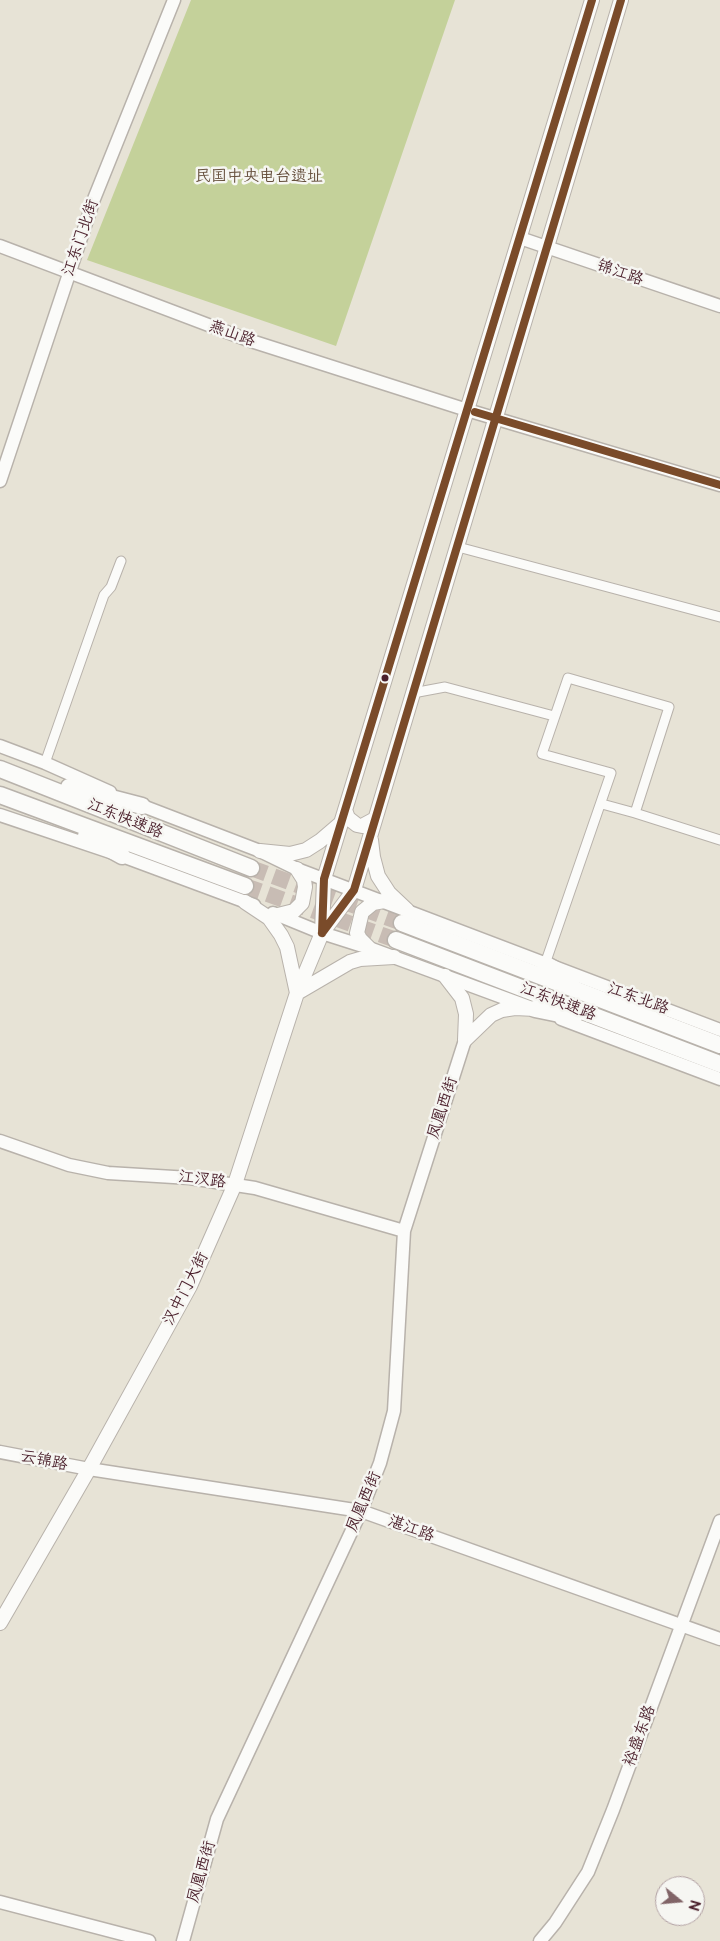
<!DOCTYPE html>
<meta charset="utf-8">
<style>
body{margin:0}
#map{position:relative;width:720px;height:1941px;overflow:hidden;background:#e7e3d6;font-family:"Balsamiq Sans",sans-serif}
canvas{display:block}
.north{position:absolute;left:655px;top:1876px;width:50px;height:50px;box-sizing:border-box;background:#f6f6f2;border:1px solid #b1a0a2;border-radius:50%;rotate:107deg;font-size:14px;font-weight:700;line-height:20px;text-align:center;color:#4a1f2b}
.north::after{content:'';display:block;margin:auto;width:18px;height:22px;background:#816467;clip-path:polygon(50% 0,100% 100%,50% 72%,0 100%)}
</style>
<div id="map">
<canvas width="720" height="1941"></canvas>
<div class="north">N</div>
</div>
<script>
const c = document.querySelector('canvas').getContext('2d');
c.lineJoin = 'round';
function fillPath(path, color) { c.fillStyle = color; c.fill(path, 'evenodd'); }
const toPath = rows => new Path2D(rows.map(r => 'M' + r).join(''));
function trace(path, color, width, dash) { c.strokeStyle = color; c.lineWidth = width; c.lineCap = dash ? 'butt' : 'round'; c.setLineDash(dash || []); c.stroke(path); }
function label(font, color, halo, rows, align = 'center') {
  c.font = font + ' "Balsamiq Sans","LXGW WenKai TC",sans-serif'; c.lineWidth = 5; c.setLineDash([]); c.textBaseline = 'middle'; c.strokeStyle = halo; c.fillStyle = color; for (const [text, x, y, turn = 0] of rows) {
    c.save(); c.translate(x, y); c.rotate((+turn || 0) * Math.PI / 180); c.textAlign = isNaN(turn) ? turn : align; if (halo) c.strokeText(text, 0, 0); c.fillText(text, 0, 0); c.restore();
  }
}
fillPath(toPath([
 [191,0,455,0,336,346,87,260]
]), '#c4d19a');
trace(toPath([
 [251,868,402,923],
 [245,886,396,940]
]), '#c8bcb4', 16, [16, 8]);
const street = toPath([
 [458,547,720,617],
 [413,693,445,687,554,716],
 [45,763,104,595,111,587,121,561],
 [602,804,635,813],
 [545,964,611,773,542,754,568,678,669,707,635,813,720,840]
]);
const secondary = toPath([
 [520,238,720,306],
 [0,246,248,340,467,410,720,485],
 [0,481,94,199,174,0],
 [0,746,45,763,110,792],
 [135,803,260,851,297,869,720,1030],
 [0,815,122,856,254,905],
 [273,913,322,933,369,948,529,1007],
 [561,1019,720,1079],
 [0,1141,69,1165,108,1173,190,1178,255,1188,404,1231],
 [0,1452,89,1469,361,1511,720,1639],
 [0,1902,149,1941],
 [183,1941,217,1819,361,1511,380,1463,394,1411,404,1231,465,1040],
 [540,1941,555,1923,588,1872,613,1810,720,1521]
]);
const primary = toPath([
 [345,810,348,818,357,825,362,826,375,819],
 [371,840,373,857,378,876,389,893,407,910],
 [260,851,290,854,306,850,320,841,341,823],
 [245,902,269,918,281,935,287,947,297,993,350,962,360,959,394,957],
 [278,915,294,911,302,903,305,887,304,880,297,869],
 [322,933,324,879,592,0],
 [369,948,360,939,357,933,362,912,373,903,384,901],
 [445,976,462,998,466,1014,465,1040],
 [465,1040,491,1015,502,1010,515,1008,535,1009],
 [0,1623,89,1469,190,1286,235,1184,297,993,322,933,354,890,621,0]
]);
const highway = toPath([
 [0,769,251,868],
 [69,787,142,806],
 [0,795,245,886],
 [86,836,122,856],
 [402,923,720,1045],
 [396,940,720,1064],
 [545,964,572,979],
 [535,1009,574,1017]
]);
trace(street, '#b8b2ab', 11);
trace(secondary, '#b8b2ab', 15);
trace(primary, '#b8b2ab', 16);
trace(highway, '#b8b2ab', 19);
trace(street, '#fbfbf9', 9);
trace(secondary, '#fbfbf9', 12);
trace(primary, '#fbfbf9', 14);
trace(highway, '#fbfbf9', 16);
trace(toPath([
 [475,412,720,485],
 [322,933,354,890,621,0],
 [322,933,324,879,592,0]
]), '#7a4b2a', 8);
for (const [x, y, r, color] of [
 [385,678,4.5,"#4a1f2b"]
]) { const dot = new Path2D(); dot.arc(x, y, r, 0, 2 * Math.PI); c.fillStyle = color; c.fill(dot); trace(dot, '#f6f6f2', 2); }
label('16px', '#66503d', '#f6f6f2', [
 ["民国中央电台遗址",259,177]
]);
label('16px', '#4a1f2b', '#f6f6f2', [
 ["江东门北街",81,238,-71],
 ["锦江路",620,273,19],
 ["燕山路",232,334,20],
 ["江东快速路",125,819,22],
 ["江东北路",638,999,20],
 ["江东快速路",558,1002,21],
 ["凤凰西街",443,1108,-72],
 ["江汊路",202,1180,7],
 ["汉中门大街",186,1289,-63],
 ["云锦路",44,1461,11],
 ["凤凰西街",364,1502,-67],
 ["湛江路",411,1529,20],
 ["裕盛东路",640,1736,-70],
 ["凤凰西街",202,1872,-74]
]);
</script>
